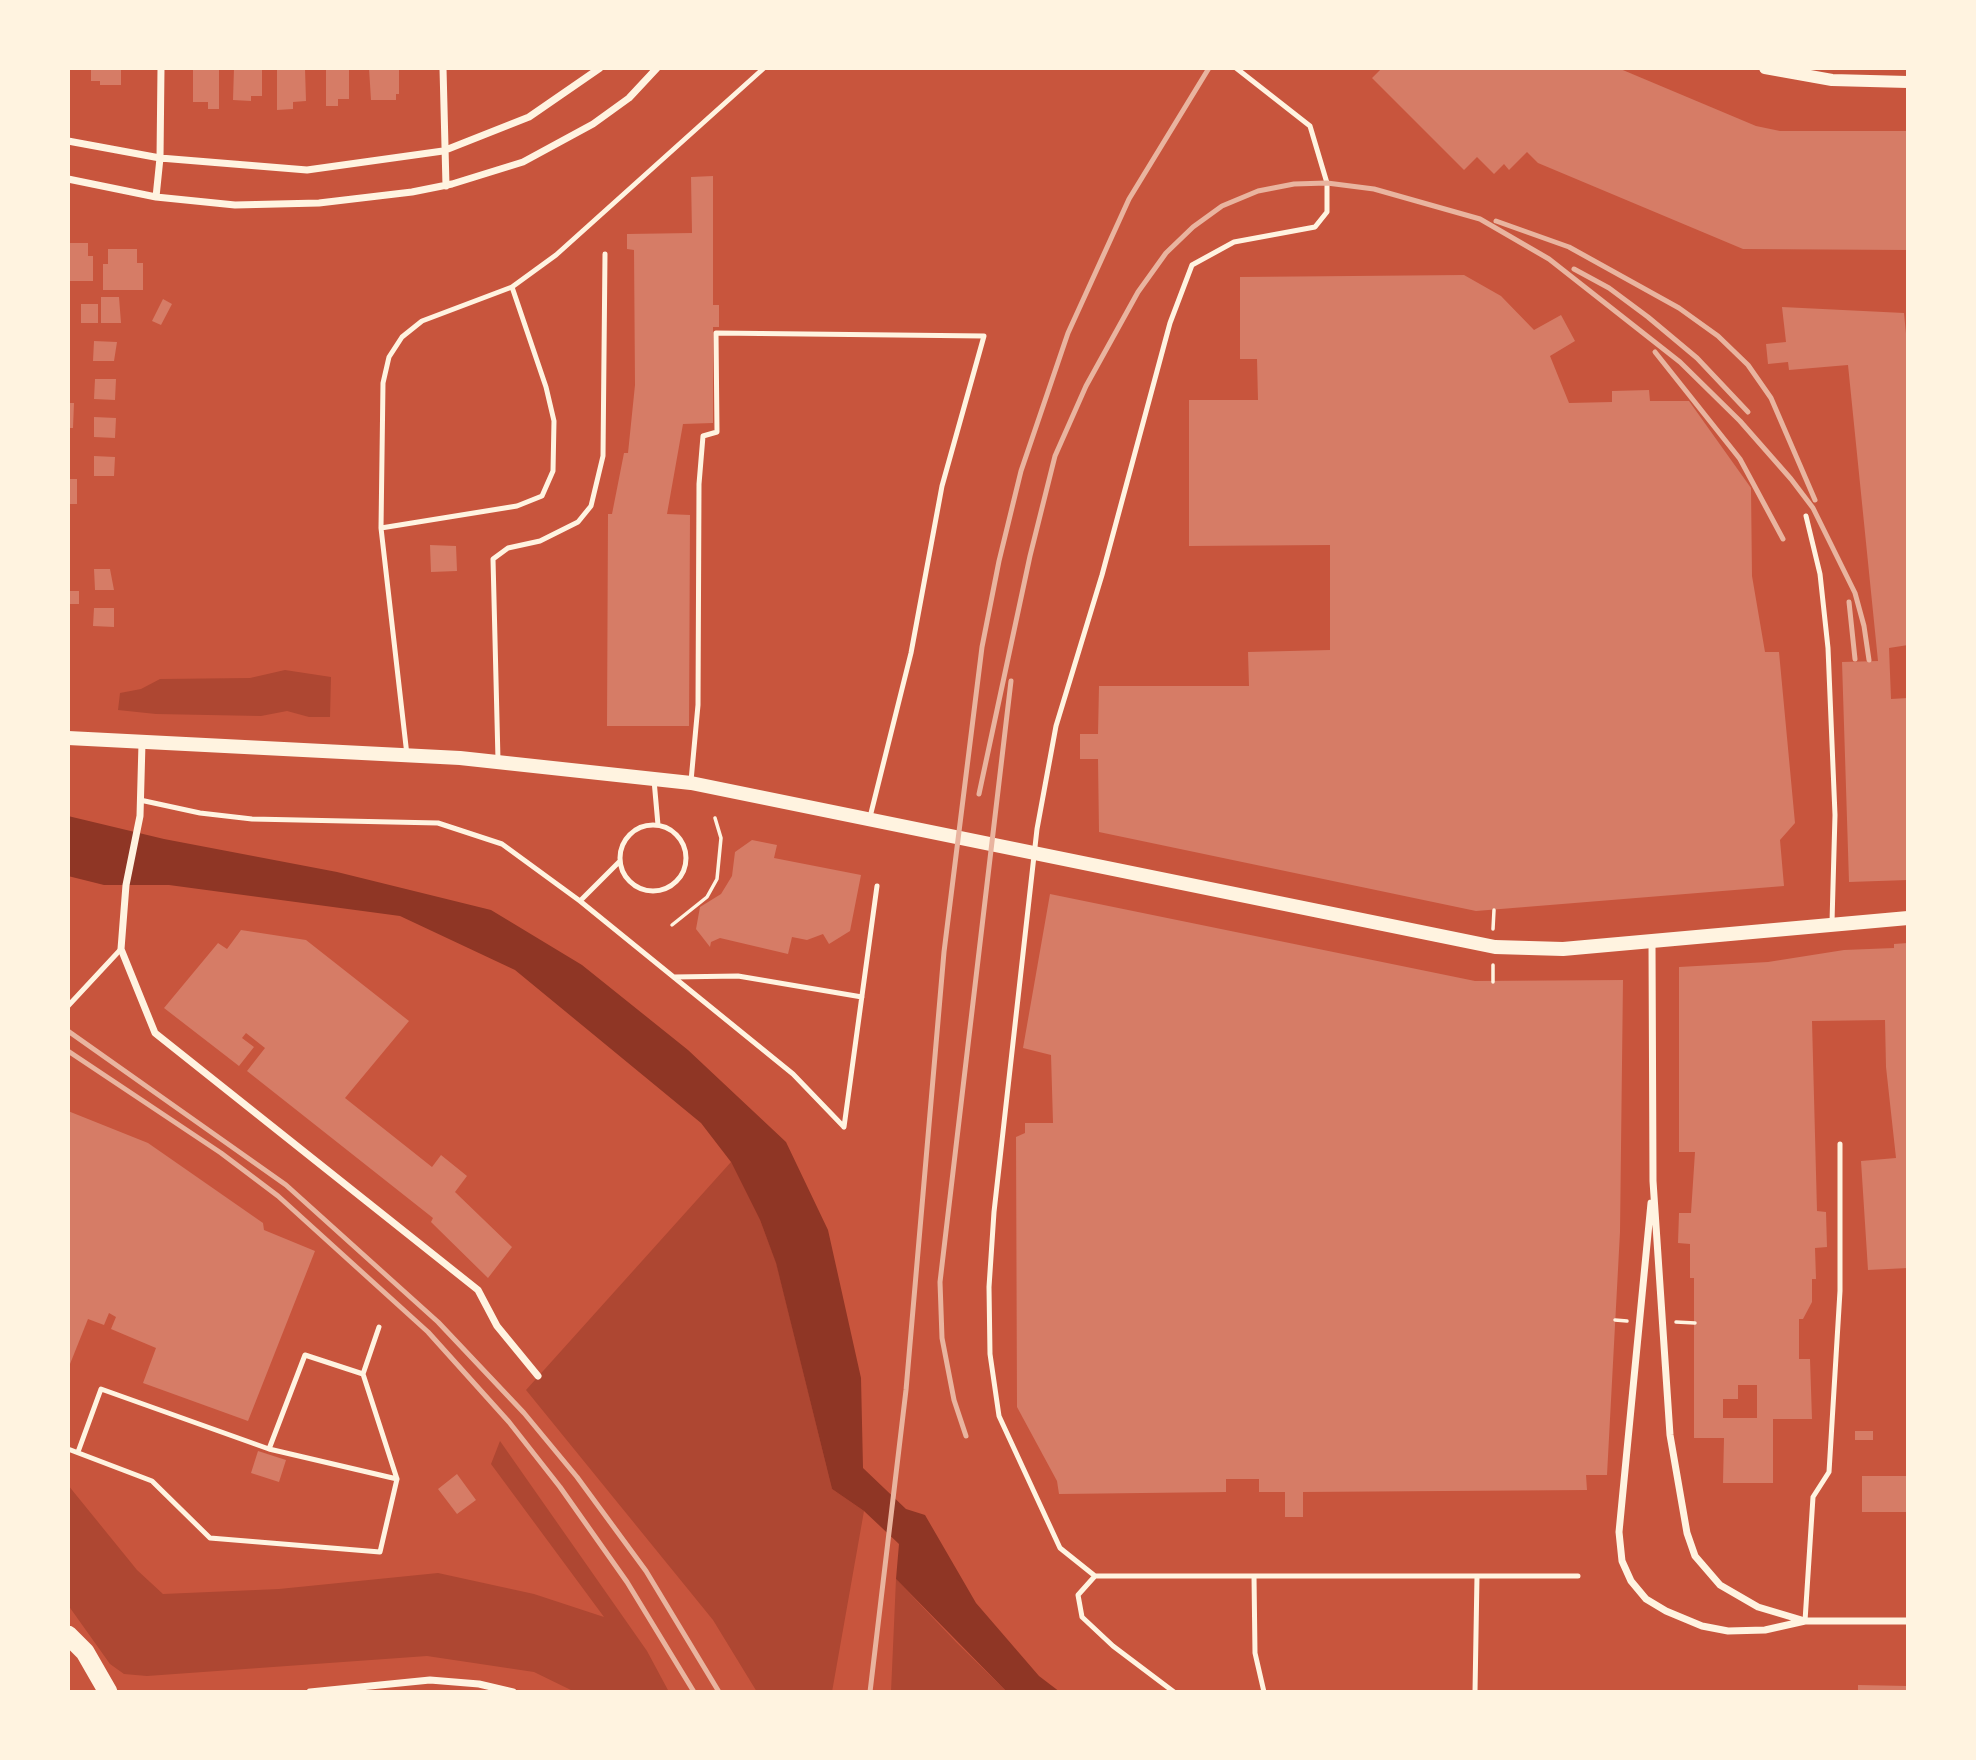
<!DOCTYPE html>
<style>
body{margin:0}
#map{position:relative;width:1976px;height:1760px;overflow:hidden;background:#c8553d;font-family:Inter,sans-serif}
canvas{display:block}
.frame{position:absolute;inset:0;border:70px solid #fff3e0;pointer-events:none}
</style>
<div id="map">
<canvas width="1976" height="1760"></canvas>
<div class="frame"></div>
</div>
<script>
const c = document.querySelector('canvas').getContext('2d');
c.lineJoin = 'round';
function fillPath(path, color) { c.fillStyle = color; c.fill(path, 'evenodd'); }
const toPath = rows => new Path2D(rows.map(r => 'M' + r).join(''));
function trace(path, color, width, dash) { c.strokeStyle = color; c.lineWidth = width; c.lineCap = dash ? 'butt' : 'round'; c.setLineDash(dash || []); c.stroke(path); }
fillPath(toPath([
 [285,670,331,677,330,717,309,717,287,711,261,716,156,714,118,710,120,693,141,689,160,679,250,678],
 [731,1162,760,1220,776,1262,832,1489,864,1511,832,1692,757,1692,713,1620,526,1390],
 [500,1441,647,1651,669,1692,575,1692,534,1672,427,1656,147,1676,124,1674,110,1664,68,1605,68,1485,137,1570,163,1594,279,1589,438,1573,534,1594,604,1617,491,1464],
 [896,1579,956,1642,1007,1692,891,1692]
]), '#ae4732');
fillPath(toPath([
 [68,816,164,839,337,872,491,910,582,965,688,1050,786,1142,828,1230,861,1378,863,1468,906,1509,925,1515,976,1603,1039,1676,1060,1692,1007,1692,896,1579,899,1544,864,1511,832,1489,776,1263,760,1220,731,1162,701,1123,515,970,400,916,169,885,104,885,68,876]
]), '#8f3625');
fillPath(toPath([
 [91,68,121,68,121,85,100,85,100,81,91,81],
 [193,68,219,68,219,109,208,109,208,102,193,102],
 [234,68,262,68,262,96,251,96,251,101,233,100],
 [277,68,305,68,306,101,293,102,293,109,277,110],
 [326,68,349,68,349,99,338,99,338,106,326,106],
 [369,68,399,68,399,94,396,94,396,100,371,100],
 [1382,68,1618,68,1756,126,1780,131,1908,131,1908,250,1743,249,1538,163,1527,152,1509,170,1504,164,1494,174,1477,157,1464,170,1372,78],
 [713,176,713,305,719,305,719,327,713,327,713,423,683,424,667,514,690,515,689,726,607,726,608,514,612,514,624,453,628,453,635,385,634,250,627,249,627,234,692,233,691,177],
 [68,243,88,243,88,256,93,256,93,281,68,281],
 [108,249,137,249,137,263,143,263,143,290,103,290,103,264,108,264],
 [1464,275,1501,296,1534,330,1561,315,1575,341,1550,356,1569,403,1612,402,1612,391,1649,390,1650,401,1689,401,1751,488,1752,576,1765,652,1779,652,1795,823,1780,840,1784,886,1476,911,1099,832,1098,759,1080,759,1080,734,1098,734,1099,686,1249,686,1248,652,1330,650,1330,545,1189,546,1189,400,1258,400,1257,359,1240,359,1240,277],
 [101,297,119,297,121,323,101,323],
 [163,299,172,304,161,325,152,321],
 [81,304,98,304,98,323,81,323],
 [1782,307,1904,313,1908,354,1908,645,1889,648,1891,699,1908,698,1908,880,1849,882,1842,662,1878,661,1848,365,1789,370,1788,362,1768,364,1766,344,1786,342],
 [94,341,117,342,114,361,93,361],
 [95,379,116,379,115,400,94,399],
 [68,403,74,403,73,428,68,428],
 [94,417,116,418,115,438,94,437],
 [94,456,115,457,114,476,94,476],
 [68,479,77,479,77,504,68,504],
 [430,545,456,546,457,571,431,572],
 [94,569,110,569,114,590,95,590],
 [68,591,79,591,79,604,68,604],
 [94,608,114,608,114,627,93,626],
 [752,840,777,845,774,858,861,875,850,931,829,944,823,934,807,940,792,937,788,954,720,938,711,942,710,947,696,929,700,907,721,894,732,876,735,852],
 [1050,894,1475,981,1623,980,1620,1232,1607,1475,1586,1475,1587,1490,1303,1492,1303,1517,1285,1517,1285,1492,1259,1492,1259,1479,1226,1479,1226,1492,1059,1494,1057,1481,1017,1407,1016,1137,1025,1133,1025,1123,1053,1123,1051,1055,1023,1048],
 [241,930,306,940,409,1021,345,1098,432,1167,441,1155,467,1176,455,1192,512,1247,488,1278,431,1222,433,1218,247,1071,265,1048,246,1033,242,1038,254,1047,239,1066,164,1008,218,943,227,949],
 [1908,943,1908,1268,1868,1270,1861,1161,1896,1158,1886,1067,1885,1020,1812,1021,1817,1211,1826,1212,1827,1247,1815,1248,1816,1279,1812,1279,1812,1302,1803,1319,1799,1319,1799,1359,1810,1359,1812,1419,1773,1419,1773,1483,1723,1483,1724,1438,1694,1438,1694,1278,1690,1278,1690,1244,1678,1243,1679,1213,1691,1213,1695,1152,1679,1152,1679,967,1768,962,1844,950,1894,948,1894,944],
 [1738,1385,1757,1385,1757,1418,1723,1418,1723,1399,1738,1399],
 [68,1111,148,1143,263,1223,264,1230,315,1251,248,1421,143,1383,156,1348,111,1329,116,1317,109,1313,104,1325,88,1319,68,1369],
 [1855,1431,1873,1431,1873,1440,1855,1440],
 [258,1451,286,1460,279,1482,251,1473],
 [457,1474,476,1500,457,1514,438,1489],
 [1862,1476,1908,1476,1908,1512,1862,1512],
 [1858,1685,1908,1686,1908,1692,1858,1692]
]), '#d67c66');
trace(toPath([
 [672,925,707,897,717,879,721,838,715,818],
 [1493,929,1494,910],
 [1493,982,1493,965],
 [1615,1320,1627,1321],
 [1676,1322,1695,1323]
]), '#fff3e0', 3.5);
trace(toPath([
 [1236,68,1310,126,1327,183,1327,212,1315,227,1234,242,1192,265,1170,323,1102,575,1056,726,1037,829,994,1212,989,1287,990,1354,999,1416,1060,1548,1095,1576,1578,1576],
 [1806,516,1820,574,1828,648,1835,815,1832,922],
 [381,528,517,506,542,496,553,471,554,421,546,387,512,287],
 [407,755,381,528,383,383,389,357,402,337,422,321,512,287,556,255,764,68],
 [498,760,493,559,508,548,540,541,578,522,591,506,603,456,605,254],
 [654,780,658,825],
 [691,781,698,705,699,484,703,436,717,432,716,333,984,336,942,486,911,653,870,817],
 [140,800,200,813,252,819,438,823,502,844,580,901,793,1074,844,1127],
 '620 858a33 33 0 1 1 66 0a33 33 0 1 1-66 0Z',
 [580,901,620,861],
 [674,977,738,976,862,997],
 [68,1006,121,949],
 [844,1127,877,886],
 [363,1374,379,1327],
 [68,1449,152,1481,210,1538,380,1552,397,1479,269,1449,101,1389,78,1452],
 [269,1449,305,1355,363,1374,397,1479],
 [1095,1576,1078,1595,1082,1617,1113,1646,1174,1692],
 [1254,1576,1255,1653,1264,1692],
 [1805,1621,1813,1497,1829,1472,1840,1291,1840,1144],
 [1475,1692,1477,1576]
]), '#fff3e0', 5);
trace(toPath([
 [443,68,446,186],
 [68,141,160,158,307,170,443,151,529,117,600,68],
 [68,179,156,197,235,205,319,203,412,192,452,184,523,162,593,124,629,98,657,68],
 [156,197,160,158,161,68],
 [142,743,140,816,126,885,121,949,155,1033,478,1290,497,1326,538,1376],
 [1652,943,1653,1181,1670,1435,1687,1533,1695,1556,1720,1585,1758,1607,1805,1621],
 [1651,1203,1619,1532,1622,1561,1631,1581,1646,1599,1666,1611,1702,1626,1728,1631,1765,1630,1805,1621,1908,1621],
 [310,1692,430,1680,479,1684,513,1692]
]), '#fff3e0', 7);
trace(toPath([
 [1765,68,1832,80,1908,82]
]), '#fff3e0', 12);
trace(toPath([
 [68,738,460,758,691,783,1495,947,1563,949,1908,918]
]), '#fff3e0', 14);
trace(toPath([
 [68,1635,85,1652,108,1692]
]), '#fff3e0', 19);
trace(toPath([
 [1496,221,1569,247,1679,308,1718,336,1748,365,1771,398,1815,500],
 [1574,269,1609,288,1648,317,1697,358,1748,412],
 [1655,352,1740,459,1783,539],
 [1849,602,1855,659],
 [979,794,1030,556,1055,456,1086,386,1138,292,1166,253,1193,227,1222,206,1258,191,1294,184,1327,183,1374,189,1480,219,1549,259,1680,362,1740,421,1791,479,1813,508,1855,593,1864,626,1869,660],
 [68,1031,286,1185,438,1322,524,1413,577,1477,646,1571,719,1692],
 [68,1051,221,1153,278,1196,428,1332,509,1422,560,1487,627,1582,694,1692],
 [966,1436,954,1400,942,1338,940,1282,1011,681],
 [870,1692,906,1390,944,952,982,647,999,561,1021,471,1068,333,1129,199,1209,68]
]), '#e9b49f', 5);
</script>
